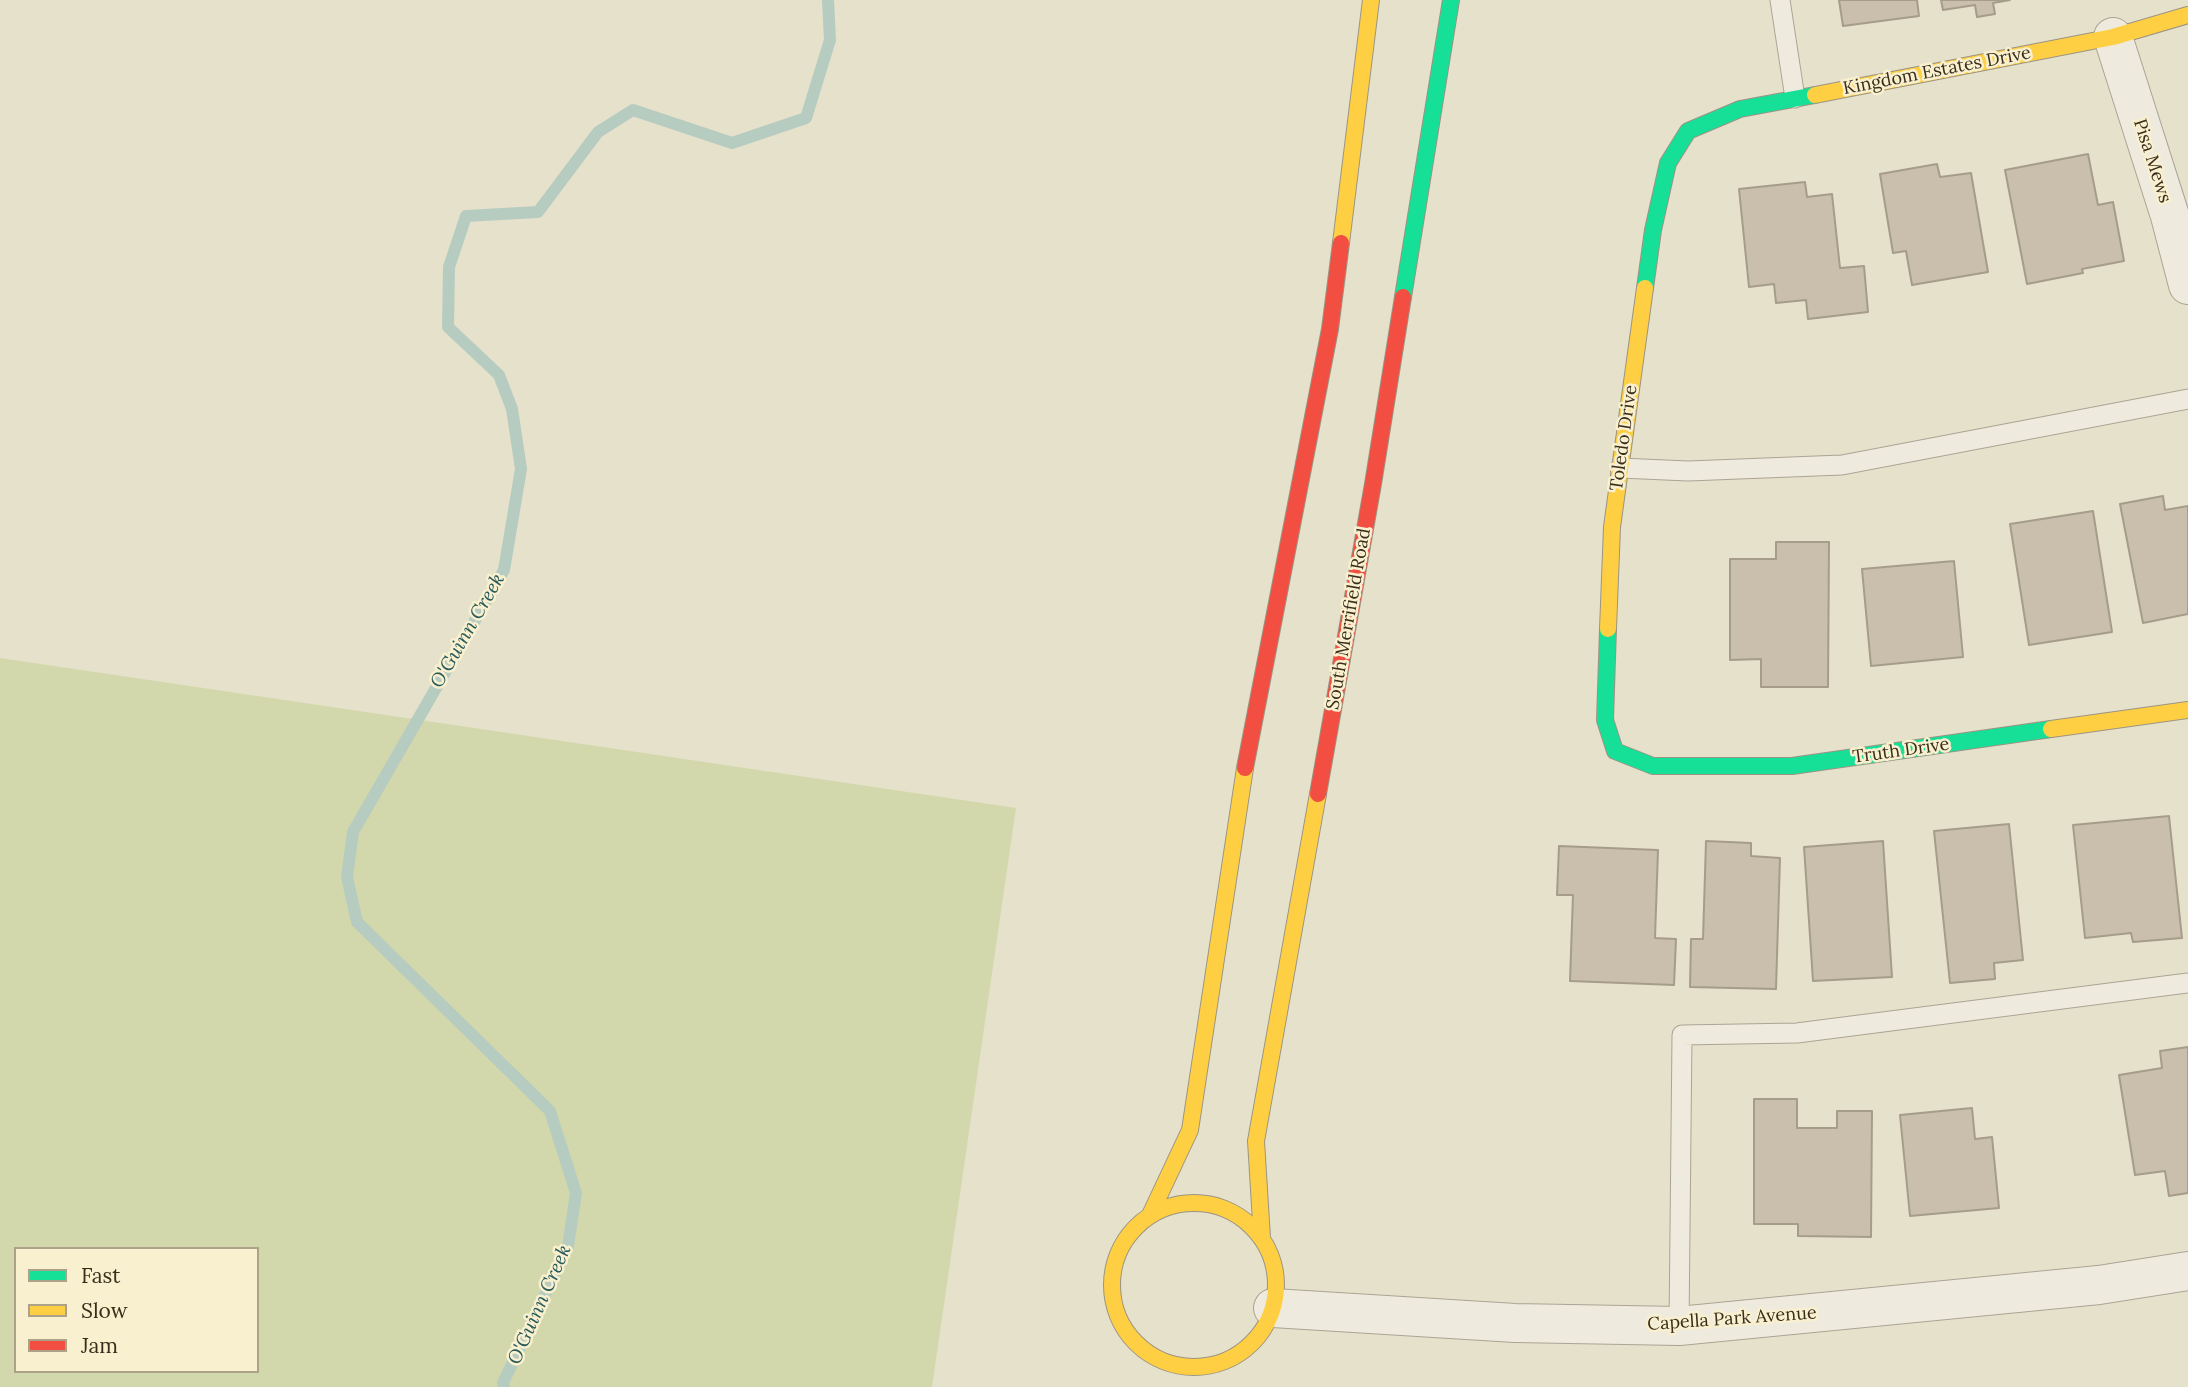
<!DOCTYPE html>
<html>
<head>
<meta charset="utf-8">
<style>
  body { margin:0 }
  #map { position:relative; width:2188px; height:1387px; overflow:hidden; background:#e6e1cb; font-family:Lora,serif }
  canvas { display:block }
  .legend { position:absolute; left:14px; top:1247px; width:245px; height:126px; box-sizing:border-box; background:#f8f0cf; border:2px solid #aca287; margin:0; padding:9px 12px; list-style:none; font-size:21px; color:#3a2d1c }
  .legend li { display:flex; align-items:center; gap:14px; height:35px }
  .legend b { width:35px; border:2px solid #aca287 }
</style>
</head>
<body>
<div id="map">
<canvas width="2188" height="1387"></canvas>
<ul class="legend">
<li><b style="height:9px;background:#16e098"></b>Fast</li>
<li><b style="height:9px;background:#ffcf43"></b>Slow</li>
<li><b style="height:9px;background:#f24e42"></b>Jam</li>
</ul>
</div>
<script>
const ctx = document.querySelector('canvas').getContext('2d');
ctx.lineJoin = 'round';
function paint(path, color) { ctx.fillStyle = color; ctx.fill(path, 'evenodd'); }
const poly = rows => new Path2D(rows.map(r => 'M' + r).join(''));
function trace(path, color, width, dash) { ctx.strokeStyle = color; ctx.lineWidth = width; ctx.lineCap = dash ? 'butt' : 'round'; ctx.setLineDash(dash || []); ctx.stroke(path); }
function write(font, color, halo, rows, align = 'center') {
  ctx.font = font + ' Lora,serif'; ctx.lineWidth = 5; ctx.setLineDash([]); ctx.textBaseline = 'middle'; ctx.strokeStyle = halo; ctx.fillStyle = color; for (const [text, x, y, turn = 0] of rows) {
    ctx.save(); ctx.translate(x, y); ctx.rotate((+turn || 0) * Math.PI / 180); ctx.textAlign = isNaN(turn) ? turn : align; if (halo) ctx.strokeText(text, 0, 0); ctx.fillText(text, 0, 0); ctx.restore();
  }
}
paint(poly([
  [0,658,1016,808,932,1387,0,1387],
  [16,1249,257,1249,257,1371,16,1371]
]), '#d3d8ac');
trace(poly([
  [504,1387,503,1383,568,1246,576,1193,550,1111,357,922,347,877,353,832,504,570,521,469,512,409,499,375,448,327,449,267,466,216,538,212,598,132,633,110,732,143,806,118,830,40,828,0]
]), '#b7ccc0', 12);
const building = poly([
  [1839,0,1917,0,1919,16,1843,26,1839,0],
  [1941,0,2010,0,1993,3,1995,14,1977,17,1975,5,1943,10,1941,0],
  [2088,154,2098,205,2113,202,2124,261,2082,269,2083,273,2027,284,2005,170,2088,154],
  [1937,164,1940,177,1971,173,1988,272,1912,285,1906,251,1893,253,1880,174,1937,164],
  [1805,182,1807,197,1832,194,1840,268,1864,266,1868,312,1808,319,1806,300,1776,303,1774,284,1749,287,1739,189,1805,182],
  [2163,496,2165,510,2188,506,2188,614,2143,623,2120,504,2163,496],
  [2093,511,2112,632,2029,645,2010,524,2093,511],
  [1776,542,1829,542,1828,687,1761,687,1761,659,1730,660,1730,559,1776,559,1776,542],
  [1954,561,1963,657,1871,666,1862,569,1954,561],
  [2169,816,2182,938,2133,942,2131,933,2085,938,2073,825,2169,816],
  [2009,824,2023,960,1994,963,1995,979,1950,983,1934,831,2009,824],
  [1706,841,1751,843,1751,856,1780,858,1776,989,1690,987,1691,939,1703,939,1706,841],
  [1883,841,1892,977,1813,981,1804,847,1883,841],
  [1559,846,1658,850,1655,938,1676,939,1674,985,1570,981,1573,895,1557,895,1559,846],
  [2188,1047,2188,1193,2169,1196,2165,1171,2135,1175,2119,1075,2162,1068,2160,1051,2188,1047],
  [1754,1099,1797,1099,1797,1128,1837,1128,1837,1111,1872,1111,1871,1237,1798,1236,1798,1224,1754,1224,1754,1099],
  [1972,1108,1975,1139,1992,1137,1999,1208,1910,1216,1900,1115,1972,1108]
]);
paint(building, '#cabeac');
trace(building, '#a69c8a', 2);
const lane = poly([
  [1780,0,1795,98],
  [1620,468,1688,471,1842,465,2188,399],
  [1679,1326,1682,1035,1797,1033,2188,983]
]);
const street = poly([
  [2113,37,2170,216,2188,285],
  [1273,1308,1515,1323,1679,1326,2099,1285,2188,1271]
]);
const fast = poly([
  [1645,288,1653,230,1668,163,1688,131,1740,109,1815,95],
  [1403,297,1451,0],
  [1608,629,1605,720,1615,751,1653,766,1792,766,2051,729]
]);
const slow = poly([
  [1815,95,2113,37,2188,15],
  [1341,243,1371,0],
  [1608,629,1612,527,1645,288],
  [2051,729,2188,710],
  '1112 1285a82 82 0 1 1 164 0a82 82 0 1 1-164 0Z',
  [1151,1213,1190,1130,1245,768],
  [1262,1238,1256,1141,1318,794]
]);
const jam = poly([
  [1245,768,1330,329,1341,243],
  [1318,794,1373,484,1403,297]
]);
trace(lane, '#aba495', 21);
trace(street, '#aba495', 40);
trace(fast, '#9b9484', 18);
trace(slow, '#9b9484', 18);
trace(jam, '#9b9484', 18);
trace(lane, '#eeeadd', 19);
trace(street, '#eeeadd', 38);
trace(fast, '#16e098', 16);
trace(slow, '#ffcf43', 16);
trace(jam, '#f24e42', 16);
write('18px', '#3a2d1c', '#f8f0cf', [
  ["Kingdom Estates Drive",1937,71,-11],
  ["Pisa Mews",2152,161,72],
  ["Toledo Drive",1624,438,-82],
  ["South Merrifield Road",1349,619,-80],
  ["Truth Drive",1901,751,-8],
  ["Capella Park Avenue",1732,1319,-4]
]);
write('italic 19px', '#295a5b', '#f8f0cf', [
  ["O'Guinn Creek",468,631,-60],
  ["O'Guinn Creek",540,1305,-66]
]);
</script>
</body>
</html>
